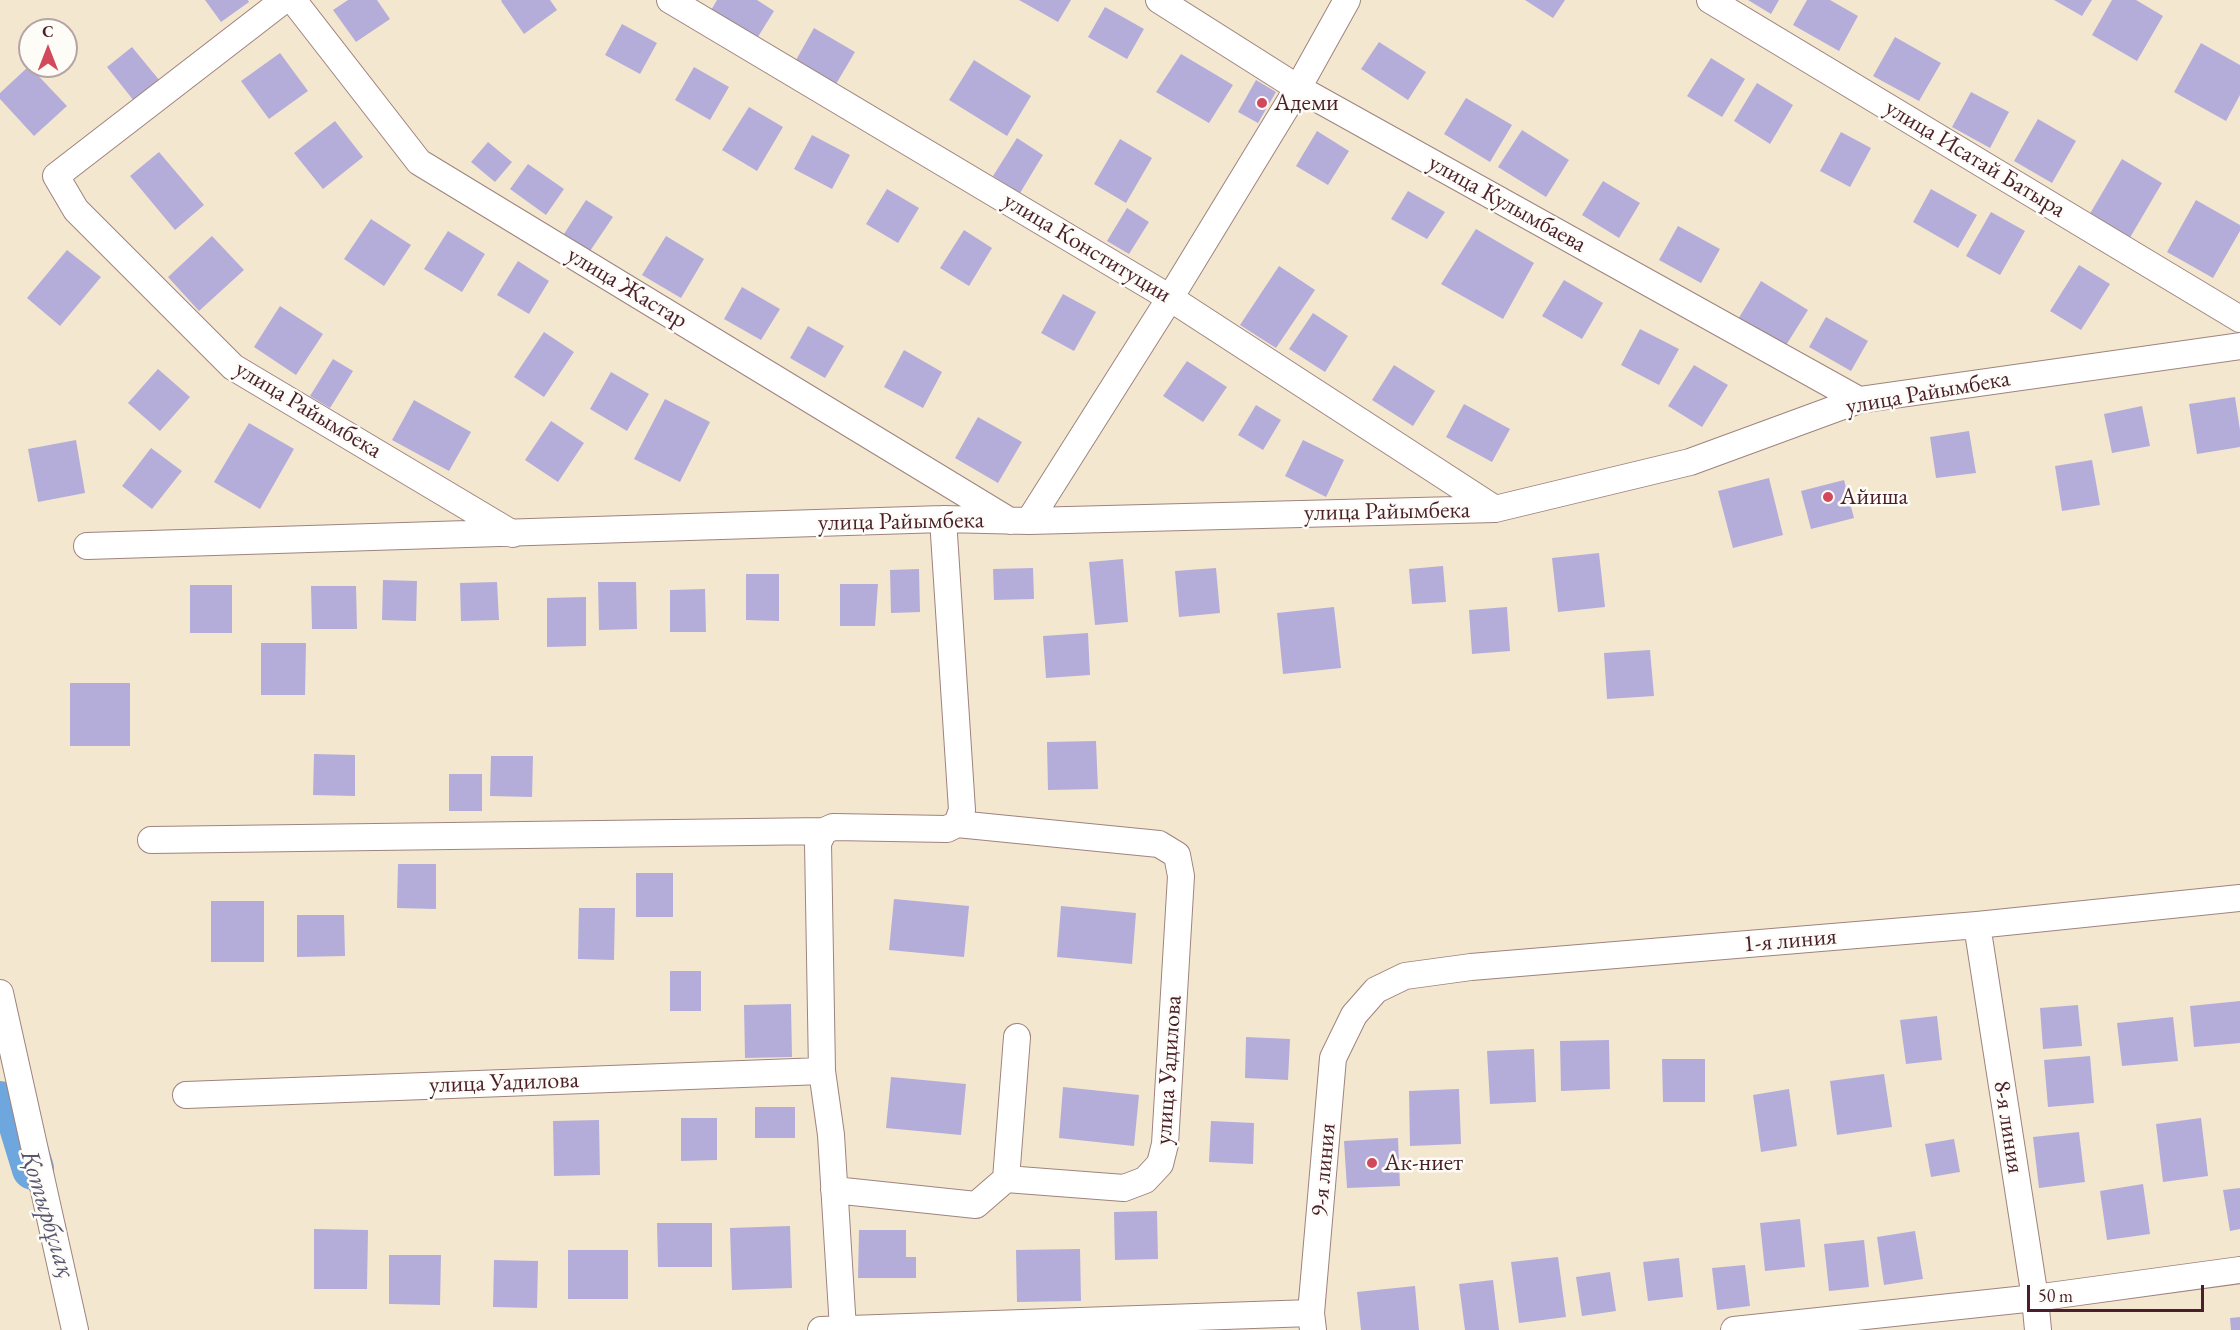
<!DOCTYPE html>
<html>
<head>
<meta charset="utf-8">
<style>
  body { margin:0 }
  #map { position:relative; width:2240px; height:1330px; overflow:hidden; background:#f4e7d0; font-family:"EB Garamond",serif }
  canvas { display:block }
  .north { position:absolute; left:18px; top:18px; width:60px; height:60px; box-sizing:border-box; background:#fdfcf7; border:2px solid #b5a4a5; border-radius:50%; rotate:0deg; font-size:16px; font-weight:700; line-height:24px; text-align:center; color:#4a1f2b }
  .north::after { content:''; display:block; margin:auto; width:21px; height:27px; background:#d1495b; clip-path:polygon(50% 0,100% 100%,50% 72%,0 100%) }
  .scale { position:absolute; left:2027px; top:1285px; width:177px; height:27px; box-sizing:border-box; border:3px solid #4a1f2b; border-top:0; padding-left:8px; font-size:18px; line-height:21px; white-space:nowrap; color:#4a1f2b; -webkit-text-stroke:4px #fdfcf7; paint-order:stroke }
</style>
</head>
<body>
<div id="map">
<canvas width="2240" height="1330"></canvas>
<div class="north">С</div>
<div class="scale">50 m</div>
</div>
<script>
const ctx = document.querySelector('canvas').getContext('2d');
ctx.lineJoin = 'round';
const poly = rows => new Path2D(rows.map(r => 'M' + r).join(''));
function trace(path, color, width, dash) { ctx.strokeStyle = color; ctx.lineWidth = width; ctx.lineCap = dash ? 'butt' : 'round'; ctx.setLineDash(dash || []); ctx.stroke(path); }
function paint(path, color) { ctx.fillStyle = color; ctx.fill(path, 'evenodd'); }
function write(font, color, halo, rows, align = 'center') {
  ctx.font = font + ' "EB Garamond",serif'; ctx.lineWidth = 5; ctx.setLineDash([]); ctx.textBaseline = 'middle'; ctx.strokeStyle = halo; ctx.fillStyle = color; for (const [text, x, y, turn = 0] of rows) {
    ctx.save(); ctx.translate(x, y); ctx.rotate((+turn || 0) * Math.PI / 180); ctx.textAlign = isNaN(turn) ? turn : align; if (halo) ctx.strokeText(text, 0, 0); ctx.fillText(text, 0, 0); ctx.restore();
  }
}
trace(poly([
  [0,1102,18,1120,33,1169]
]), '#6ea7de', 42);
paint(poly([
  [205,0,248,0,249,2,221,22],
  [348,0,377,0,390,19,356,42,333,10],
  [502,0,550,0,557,10,524,34,501,1],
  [717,0,757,0,774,11,756,40,710,12],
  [1019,0,1071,0,1058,22],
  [1525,0,1565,0,1553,18],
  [1748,0,1779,0,1771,14],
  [1807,0,1830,0,1858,16,1839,51,1793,25],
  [2054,0,2092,0,2082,16],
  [2112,0,2136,0,2163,16,2137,61,2092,35],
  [1105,7,1144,29,1127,59,1088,37],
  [622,24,657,43,640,74,605,55],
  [814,28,855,52,836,84,796,60],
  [1895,37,1941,63,1919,101,1873,76],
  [1379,42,1426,72,1408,100,1361,69],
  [2201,43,2240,65,2240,95,2226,121,2174,92],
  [132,47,160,81,134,101,107,67],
  [280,53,308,91,269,119,241,81],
  [1181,54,1233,85,1209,123,1156,92],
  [1711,58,1745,79,1722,117,1687,96],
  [974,60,1031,96,1007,136,949,100],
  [29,66,67,106,34,136,0,99,0,93],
  [694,67,729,87,710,120,675,100],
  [1256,80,1276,92,1258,123,1238,112],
  [1757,83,1793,105,1770,144,1734,121],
  [1971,92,2009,112,1990,148,1952,127],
  [1466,98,1512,125,1490,162,1444,134],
  [749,107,783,127,757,171,722,150],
  [2038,119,2076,141,2052,183,2014,161],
  [335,121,363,157,323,189,294,153],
  [1522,130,1569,160,1546,197,1498,167],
  [1317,131,1349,151,1328,185,1296,166],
  [1841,132,1871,148,1850,187,1820,171],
  [812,135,850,155,832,189,794,169],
  [1017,138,1043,155,1020,193,993,176],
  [1120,139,1152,158,1126,203,1094,184],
  [488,142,512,162,495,182,471,162],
  [159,152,204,205,175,230,130,176],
  [2122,159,2162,183,2128,241,2088,217],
  [528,164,564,189,546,215,510,189],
  [1603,181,1640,203,1619,238,1582,215],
  [887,189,919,208,898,243,866,224],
  [1931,189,1977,215,1958,248,1913,222],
  [1408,191,1445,212,1427,239,1391,219],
  [586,200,613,217,590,251,564,234],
  [2196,200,2240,225,2240,231,2213,278,2167,252],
  [1127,208,1149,222,1129,254,1107,241],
  [1991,212,2025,231,2000,275,1966,256],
  [371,219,411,245,384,286,344,259],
  [1678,226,1720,249,1701,283,1659,260],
  [1476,229,1534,263,1503,319,1441,284],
  [964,230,992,248,969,286,940,268],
  [448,231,485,254,462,292,424,269],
  [212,236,244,270,199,311,168,277],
  [666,236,704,259,681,298,642,275],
  [67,250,101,277,60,326,27,298],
  [518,261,549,281,529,314,497,295],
  [2079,265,2110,284,2081,330,2050,311],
  [1279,266,1315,290,1276,348,1240,325],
  [1564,280,1603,303,1582,339,1542,316],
  [1761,281,1808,310,1783,350,1737,321],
  [742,287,780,309,761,340,724,319],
  [1063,294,1096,312,1074,351,1041,333],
  [280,306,323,334,296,375,254,347],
  [1313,313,1348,336,1325,372,1289,349],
  [1826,317,1868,341,1851,371,1809,347],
  [808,326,844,346,825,378,790,358],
  [1640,329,1679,349,1659,385,1621,365],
  [544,332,574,352,544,397,514,377],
  [904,350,942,372,923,408,884,387],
  [333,359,353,371,330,408,310,396],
  [1187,361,1227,387,1203,422,1163,396],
  [1394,365,1435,391,1413,426,1372,400],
  [1694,365,1728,385,1702,427,1668,406],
  [158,369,190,397,160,431,128,403],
  [611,372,649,394,627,431,590,409],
  [2235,397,2240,430,2240,447,2197,454,2189,404],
  [665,399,710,422,680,482,634,459],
  [414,400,471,432,449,471,392,440],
  [1464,404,1510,429,1492,462,1446,437],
  [1256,405,1281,420,1263,450,1238,435],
  [2142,406,2150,446,2112,453,2104,414],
  [978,417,1022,442,998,483,955,458],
  [551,421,584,443,558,482,525,460],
  [249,423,294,449,260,509,214,482],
  [1969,431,1976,473,1936,478,1930,437],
  [76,440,85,493,38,502,28,449],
  [1303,440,1344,460,1326,497,1285,476],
  [151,448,182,471,152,509,122,486],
  [2092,460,2100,505,2062,511,2055,466],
  [1769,478,1783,535,1733,548,1718,491],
  [1844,480,1854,518,1811,529,1801,491],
  [1599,553,1605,607,1558,612,1552,558],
  [1123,559,1128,622,1095,625,1089,562],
  [1443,566,1446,602,1412,604,1409,569],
  [1033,568,1034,599,994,600,993,569],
  [1216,568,1220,613,1179,617,1175,571],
  [919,569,920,612,891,613,890,570],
  [746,574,779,574,779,621,746,620],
  [383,580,417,581,416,621,382,620],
  [497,582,499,620,461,621,460,583],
  [598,582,636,582,637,629,599,630],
  [840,584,878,584,875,626,840,626],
  [190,585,232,585,232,633,190,633],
  [311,586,356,586,357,629,312,629],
  [705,589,706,632,670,632,670,590],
  [586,597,586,646,547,647,547,598],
  [1334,607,1341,668,1283,674,1277,613],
  [1507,607,1510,651,1472,654,1469,610],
  [1088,633,1090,675,1046,678,1043,636],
  [261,643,306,643,305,695,261,695],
  [1650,650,1654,696,1607,699,1604,653],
  [70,683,130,683,130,746,70,746],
  [1096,741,1098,789,1048,790,1047,742],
  [314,754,355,755,355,796,313,795],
  [491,756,533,756,532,797,490,796],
  [449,774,482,774,482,811,449,811],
  [398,864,436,864,436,909,397,908],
  [636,873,673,873,673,917,636,917],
  [894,899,969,906,964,957,889,950],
  [211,901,264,901,264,962,211,962],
  [1061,906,1136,913,1132,964,1057,957],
  [579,908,615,908,614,960,578,959],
  [297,915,344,915,345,956,297,957],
  [670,971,701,971,701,1011,670,1011],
  [2240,1001,2240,1043,2194,1047,2190,1006],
  [791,1004,792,1057,745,1058,744,1005],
  [2078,1005,2082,1046,2043,1049,2040,1008],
  [1937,1016,1942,1060,1906,1064,1900,1020],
  [2173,1017,2178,1061,2122,1066,2117,1023],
  [1246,1037,1290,1039,1288,1080,1245,1078],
  [1609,1040,1610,1089,1561,1091,1560,1041],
  [1534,1049,1536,1102,1490,1104,1487,1051],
  [2090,1056,2094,1103,2048,1107,2044,1060],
  [1662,1059,1705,1059,1705,1102,1663,1102],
  [1884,1074,1892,1127,1837,1135,1830,1081],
  [891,1077,966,1084,961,1135,886,1128],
  [1063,1087,1139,1095,1134,1146,1059,1138],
  [1459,1089,1461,1144,1410,1146,1409,1091],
  [1789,1089,1797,1146,1761,1152,1753,1095],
  [755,1107,795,1107,795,1138,755,1138],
  [681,1118,717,1118,717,1160,681,1161],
  [2201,1118,2208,1176,2163,1182,2156,1124],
  [599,1120,600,1175,554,1176,553,1121],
  [1211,1121,1254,1123,1253,1164,1209,1162],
  [2079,1132,2085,1182,2039,1188,2033,1137],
  [1398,1138,1400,1186,1347,1188,1344,1141],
  [1954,1139,1960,1172,1931,1177,1925,1144],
  [2143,1184,2150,1234,2107,1240,2100,1191],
  [2240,1188,2240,1229,2230,1231,2223,1190],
  [1157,1211,1158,1259,1115,1260,1114,1212],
  [1800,1219,1805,1267,1765,1271,1760,1223],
  [657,1223,712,1223,712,1267,658,1267],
  [790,1226,792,1288,732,1290,730,1228],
  [314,1229,368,1230,367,1289,314,1289],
  [859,1230,906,1230,906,1257,916,1257,916,1278,858,1278],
  [1915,1231,1923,1279,1884,1285,1877,1237],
  [1864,1240,1869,1287,1829,1291,1824,1244],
  [1080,1249,1081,1301,1017,1302,1016,1250],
  [568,1250,628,1250,628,1299,568,1299],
  [389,1255,441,1255,440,1305,389,1304],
  [1558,1257,1566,1317,1519,1323,1511,1262],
  [1679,1258,1683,1297,1648,1301,1643,1262],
  [494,1260,538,1261,537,1308,493,1307],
  [1745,1265,1750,1306,1717,1310,1712,1268],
  [1610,1272,1616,1311,1582,1316,1576,1277],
  [1493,1280,1499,1330,1465,1330,1459,1284],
  [1415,1286,1419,1330,1361,1330,1357,1292],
  [2240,1317,2240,1330,2231,1330,2230,1318]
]), '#b4add9');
const minor = poly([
  [284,0,56,176,76,210,233,367,513,534],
  [293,0,419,162,1010,521],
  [670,0,1170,298,1495,509],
  [1159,0,1298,88,1859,400],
  [1710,0,2240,319],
  [1029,521,1170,298,1298,88,1347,0],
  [87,546,943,519,1029,521,1495,509,1690,462,1859,400,2240,346],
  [151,840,824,831],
  [1977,925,2035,1298,2038,1330],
  [0,993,75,1330],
  [186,1095,822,1071],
  [1006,1179,1017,1037],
  [834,1190,976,1205,1006,1179,1124,1188,1145,1180,1160,1164,1165,1144,1181,876,1177,855,1159,844,957,824],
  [843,1329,831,1135,822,1071,818,843,824,831,833,827,947,829,957,824,962,810,943,519],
  [821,1330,1311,1313],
  [1313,1330,1311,1313,1333,1058,1354,1015,1376,990,1405,976,1471,967,1977,925,2240,898],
  [1734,1330,2035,1298,2240,1270]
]);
trace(minor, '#9f837e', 28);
trace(minor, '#fff', 26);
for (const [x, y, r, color] of [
  [1262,103,6,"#d1495b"],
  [1828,497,6,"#d1495b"],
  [1372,1163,6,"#d1495b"]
]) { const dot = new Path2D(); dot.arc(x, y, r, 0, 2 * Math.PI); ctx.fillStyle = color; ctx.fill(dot); trace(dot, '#fdfcf7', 2); }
write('24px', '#4a1f2b', '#fdfcf7', [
  ["Адеми",1274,103],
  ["Айиша",1840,497],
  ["Ак-ниет",1384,1163]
], 'left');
write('24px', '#4a1f2b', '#fdfcf7', [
  ["улица Исатай Батыра",1975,159,31],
  ["улица Кулымбаева",1507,204,29],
  ["улица Конституции",1087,248,31],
  ["улица Жастар",627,288,31],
  ["улица Райымбека",1928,393,-10],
  ["улица Райымбека",308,410,31],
  ["улица Райымбека",1387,512,-1],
  ["улица Райымбека",901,522,-1],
  ["1-я линия",1790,941,-5],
  ["улица Уадилова",1169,1070,-86],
  ["улица Уадилова",504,1083,-2],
  ["8-я линия",2008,1127,81],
  ["9-я линия",1324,1170,-85]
]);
write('italic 26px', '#585573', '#fdfcf7', [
  ["Қотырбұлақ",47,1214,73]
]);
</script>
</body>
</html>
